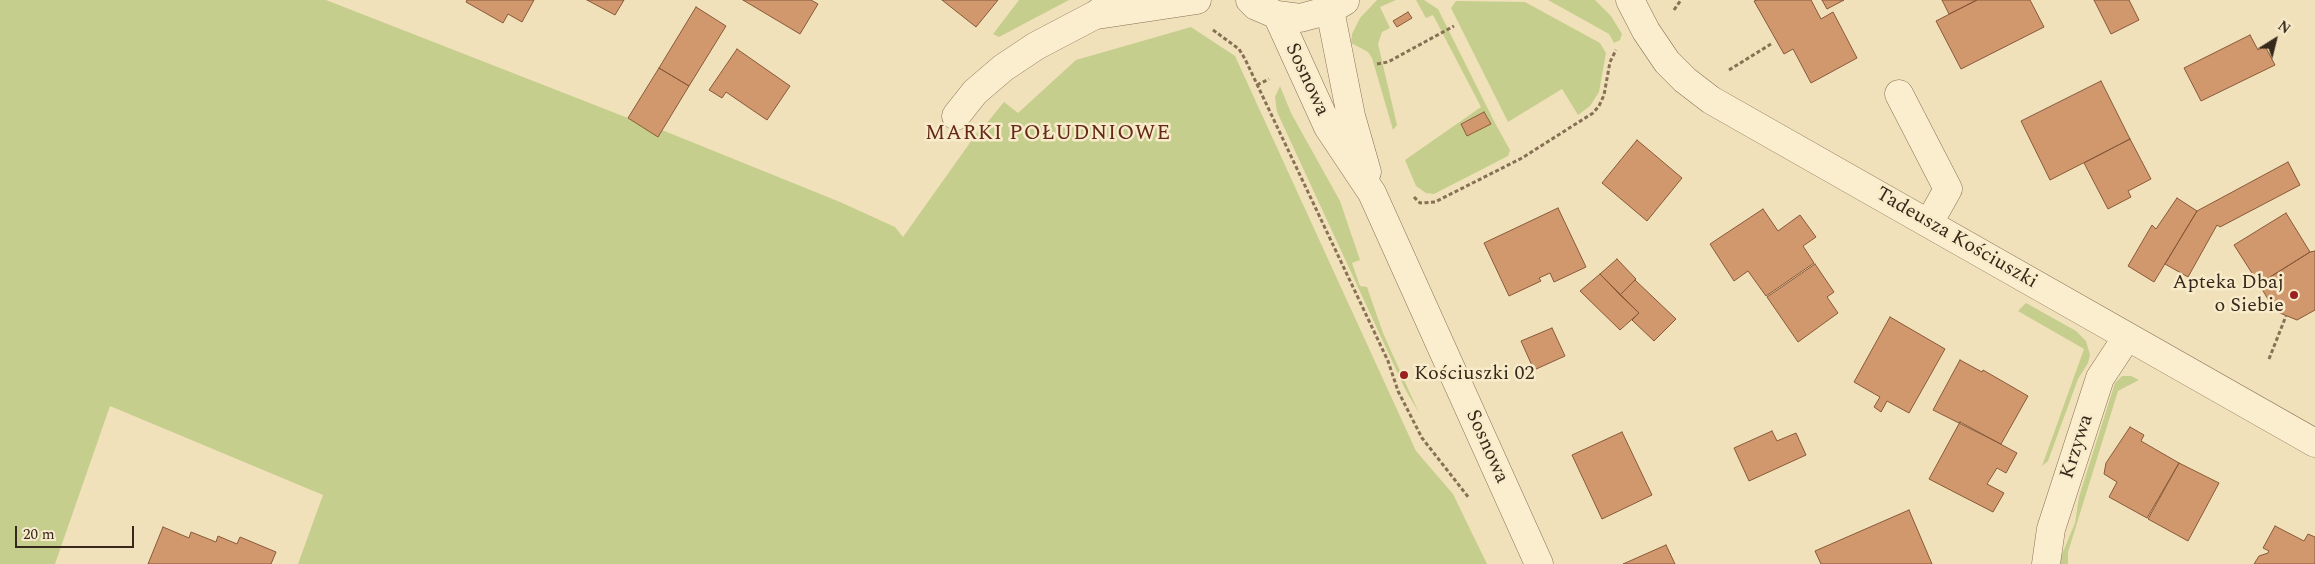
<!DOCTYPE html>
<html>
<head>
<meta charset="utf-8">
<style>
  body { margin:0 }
  #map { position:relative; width:2315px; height:564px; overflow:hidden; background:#f0e1ba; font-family:Spectral,serif }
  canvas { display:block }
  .north { position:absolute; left:2250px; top:15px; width:50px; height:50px; -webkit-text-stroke:4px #f7ebca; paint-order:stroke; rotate:36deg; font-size:14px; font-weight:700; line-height:20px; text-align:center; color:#36281a }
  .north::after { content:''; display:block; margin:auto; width:18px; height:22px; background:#36281a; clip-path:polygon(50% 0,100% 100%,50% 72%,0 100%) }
  .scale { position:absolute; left:15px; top:526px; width:119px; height:22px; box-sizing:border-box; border:2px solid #36281a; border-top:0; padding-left:6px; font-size:15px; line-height:18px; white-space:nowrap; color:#36281a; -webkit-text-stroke:4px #f7ebca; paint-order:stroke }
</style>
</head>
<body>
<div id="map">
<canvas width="2315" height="564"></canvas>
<div class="north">N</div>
<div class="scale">20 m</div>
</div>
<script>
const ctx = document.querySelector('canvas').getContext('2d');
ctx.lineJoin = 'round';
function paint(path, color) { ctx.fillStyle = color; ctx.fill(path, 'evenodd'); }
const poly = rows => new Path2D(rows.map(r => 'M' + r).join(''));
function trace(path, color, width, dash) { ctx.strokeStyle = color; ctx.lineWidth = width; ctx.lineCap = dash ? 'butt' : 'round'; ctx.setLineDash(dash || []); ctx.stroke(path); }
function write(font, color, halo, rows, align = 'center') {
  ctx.font = font + ' Spectral,serif'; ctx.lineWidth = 5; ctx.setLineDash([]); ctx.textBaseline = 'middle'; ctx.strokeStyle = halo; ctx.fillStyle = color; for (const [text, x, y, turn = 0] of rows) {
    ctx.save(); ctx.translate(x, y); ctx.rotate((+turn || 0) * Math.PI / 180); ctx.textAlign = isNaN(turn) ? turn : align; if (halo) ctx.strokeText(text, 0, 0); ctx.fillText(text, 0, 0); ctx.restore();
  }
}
paint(poly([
  [0,0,326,0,628,118,658,137,662,130,840,202,895,227,903,237,979,130,986,124,1004,102,1018,113,1076,60,1191,27,1235,56,1416,451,1453,494,1487,564,298,564,323,495,110,406,55,564,0,564],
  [1019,0,1069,0,999,37,993,34],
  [1377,0,1396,0,1380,7,1390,28,1382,32,1378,44,1397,125,1393,130,1372,58,1368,52,1351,43,1352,34,1360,18],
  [1416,0,1424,0,1438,9,1495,123,1510,150,1508,156,1434,194,1426,193,1416,186,1405,160,1481,107,1433,15,1426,18],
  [1484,112,1491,124,1467,136,1461,123],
  [1548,0,1595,0,1611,16,1622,34,1620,40,1614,43,1609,34],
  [1456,1,1525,2,1600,43,1606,53,1599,92,1590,106,1578,115,1562,89,1508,122,1451,8],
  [1280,86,1291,113,1340,201,1360,260,1352,263,1360,286,1367,287,1383,333,1419,413,1405,389,1277,112,1275,97],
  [2026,303,2076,331,2086,341,2090,355,2088,363,2078,379,2048,461,2042,466,2084,349,2018,311],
  [2122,376,2131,376,2139,380,2118,391,2068,552,2068,564,2058,564,2075,523,2079,497,2115,383]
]), '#c6ce8e');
const building = poly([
  [467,0,534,0,522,22,508,14,503,23,466,2,467,0],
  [587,0,624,0,615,15,587,0],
  [743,0,811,0,818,4,800,34,743,0],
  [942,0,998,0,976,27,942,0],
  [1757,0,1811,0,1821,19,1833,12,1857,58,1811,83,1793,49,1784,54,1754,1,1757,0],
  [1822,0,1844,0,1827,9,1822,0],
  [1942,0,1977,0,1949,14,1942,0],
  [1977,0,2030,0,2044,27,1961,69,1936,21,1977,0],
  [2094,0,2129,0,2139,20,2111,34,2094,0],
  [696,7,726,26,689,86,659,68,696,7],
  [1408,12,1412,18,1397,27,1393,21,1408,12],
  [2250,35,2258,50,2265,46,2275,65,2201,101,2184,68,2250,35],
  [737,49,790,86,767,120,726,92,722,98,709,90,737,49],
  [659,68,689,86,658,137,628,118,659,68],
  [2101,81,2130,139,2050,180,2021,121,2101,81],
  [1484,112,1491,124,1467,136,1461,124,1484,112],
  [2130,139,2151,179,2128,191,2131,197,2108,209,2084,163,2130,139],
  [1637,140,1682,178,1647,221,1602,183,1637,140],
  [2288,162,2300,185,2220,227,2217,225,2188,277,2165,264,2197,211,2288,162],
  [2177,198,2197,211,2154,282,2128,266,2152,225,2156,229,2177,198],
  [1558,208,1586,267,1554,282,1550,273,1539,278,1541,281,1509,296,1484,243,1558,208],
  [1763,209,1778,231,1800,215,1816,237,1803,246,1814,263,1766,296,1748,271,1734,281,1710,244,1763,209],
  [2286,213,2310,252,2259,284,2234,245,2286,213],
  [2315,251,2315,310,2297,320,2275,311,2259,284,2310,252,2315,251],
  [1617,259,1636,279,1620,295,1600,274,1617,259],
  [1815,264,1834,292,1827,297,1838,313,1798,342,1767,297,1815,264],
  [1600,274,1639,313,1620,330,1580,291,1600,274],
  [1635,280,1676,319,1654,341,1632,320,1639,313,1620,295,1635,280],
  [1890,317,1945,349,1909,413,1887,401,1881,412,1874,407,1880,397,1854,382,1890,317],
  [1552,328,1565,356,1534,370,1521,341,1552,328],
  [1960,360,1982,372,1983,370,2028,396,2001,444,1933,410,1960,360],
  [1960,422,2017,453,2006,473,1997,468,1987,484,2004,493,1993,512,1929,479,1960,422],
  [2130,427,2144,435,2141,441,2179,463,2147,518,2109,497,2117,482,2104,474,2106,463,2130,427],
  [1772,431,1777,441,1796,433,1806,455,1749,481,1734,448,1772,431],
  [1622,432,1652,495,1602,519,1572,455,1622,432],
  [2179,463,2219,483,2188,541,2148,519,2179,463],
  [1909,510,1932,564,1821,564,1815,551,1909,510],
  [2275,526,2304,541,2308,534,2315,537,2315,564,2254,564,2259,556,2268,553,2269,551,2263,548,2275,526],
  [163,527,189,538,191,532,216,542,218,536,237,544,240,537,276,552,271,564,148,564,163,527],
  [1666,545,1675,564,1623,564,1666,545]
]);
paint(building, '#d1986e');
trace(building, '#885938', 1);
const minor = poly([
  [1250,0,1256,6,1277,15,1300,18,1330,10,1345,1],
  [1630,0,1646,31,1667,62,1685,80,1711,100,2315,443],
  [1330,10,1351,116,1367,172],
  [1097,15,1197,0],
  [1277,15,1328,127,1372,193,1539,564],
  [1899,94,1948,189,1929,223],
  [956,116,975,92,1003,68,1036,46,1095,15,1117,0],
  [2046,564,2051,529,2100,378,2127,337]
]);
trace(minor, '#887054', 29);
trace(poly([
  [1674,10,1681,0],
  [1213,30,1239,49,1245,59,1388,361,1398,391,1422,438,1469,498],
  [1377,64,1388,62,1454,26],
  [1729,70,1771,44],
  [1257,85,1269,79],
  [1414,197,1420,203,1435,202,1522,158,1593,113,1599,106,1604,95,1610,62,1616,50],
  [2269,359,2286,316]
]), '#887054', 3, [4, 2.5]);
trace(minor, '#fbeece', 28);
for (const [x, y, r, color] of [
  [2294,295,5,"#9a2120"],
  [1404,375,5,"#9a2120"]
]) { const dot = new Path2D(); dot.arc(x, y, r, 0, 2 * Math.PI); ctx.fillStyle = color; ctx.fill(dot); trace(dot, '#f7ebca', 2); }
write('20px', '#36281a', '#f7ebca', [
  ["Sosnowa",1306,80,65],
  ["Tadeusza Kościuszki",1956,239,30],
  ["Sosnowa",1486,447,66],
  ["Krzywa",2078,447,-72]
]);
write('20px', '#36281a', '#f7ebca', [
  ["Apteka Dbaj",2284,284],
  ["o Siebie",2284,307],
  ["Kościuszki 02",1414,375,"left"]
], 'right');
ctx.letterSpacing = '1px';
write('21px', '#652817', '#f7ebca', [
  ["MARKI POŁUDNIOWE",1048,135]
]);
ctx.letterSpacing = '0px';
</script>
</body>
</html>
